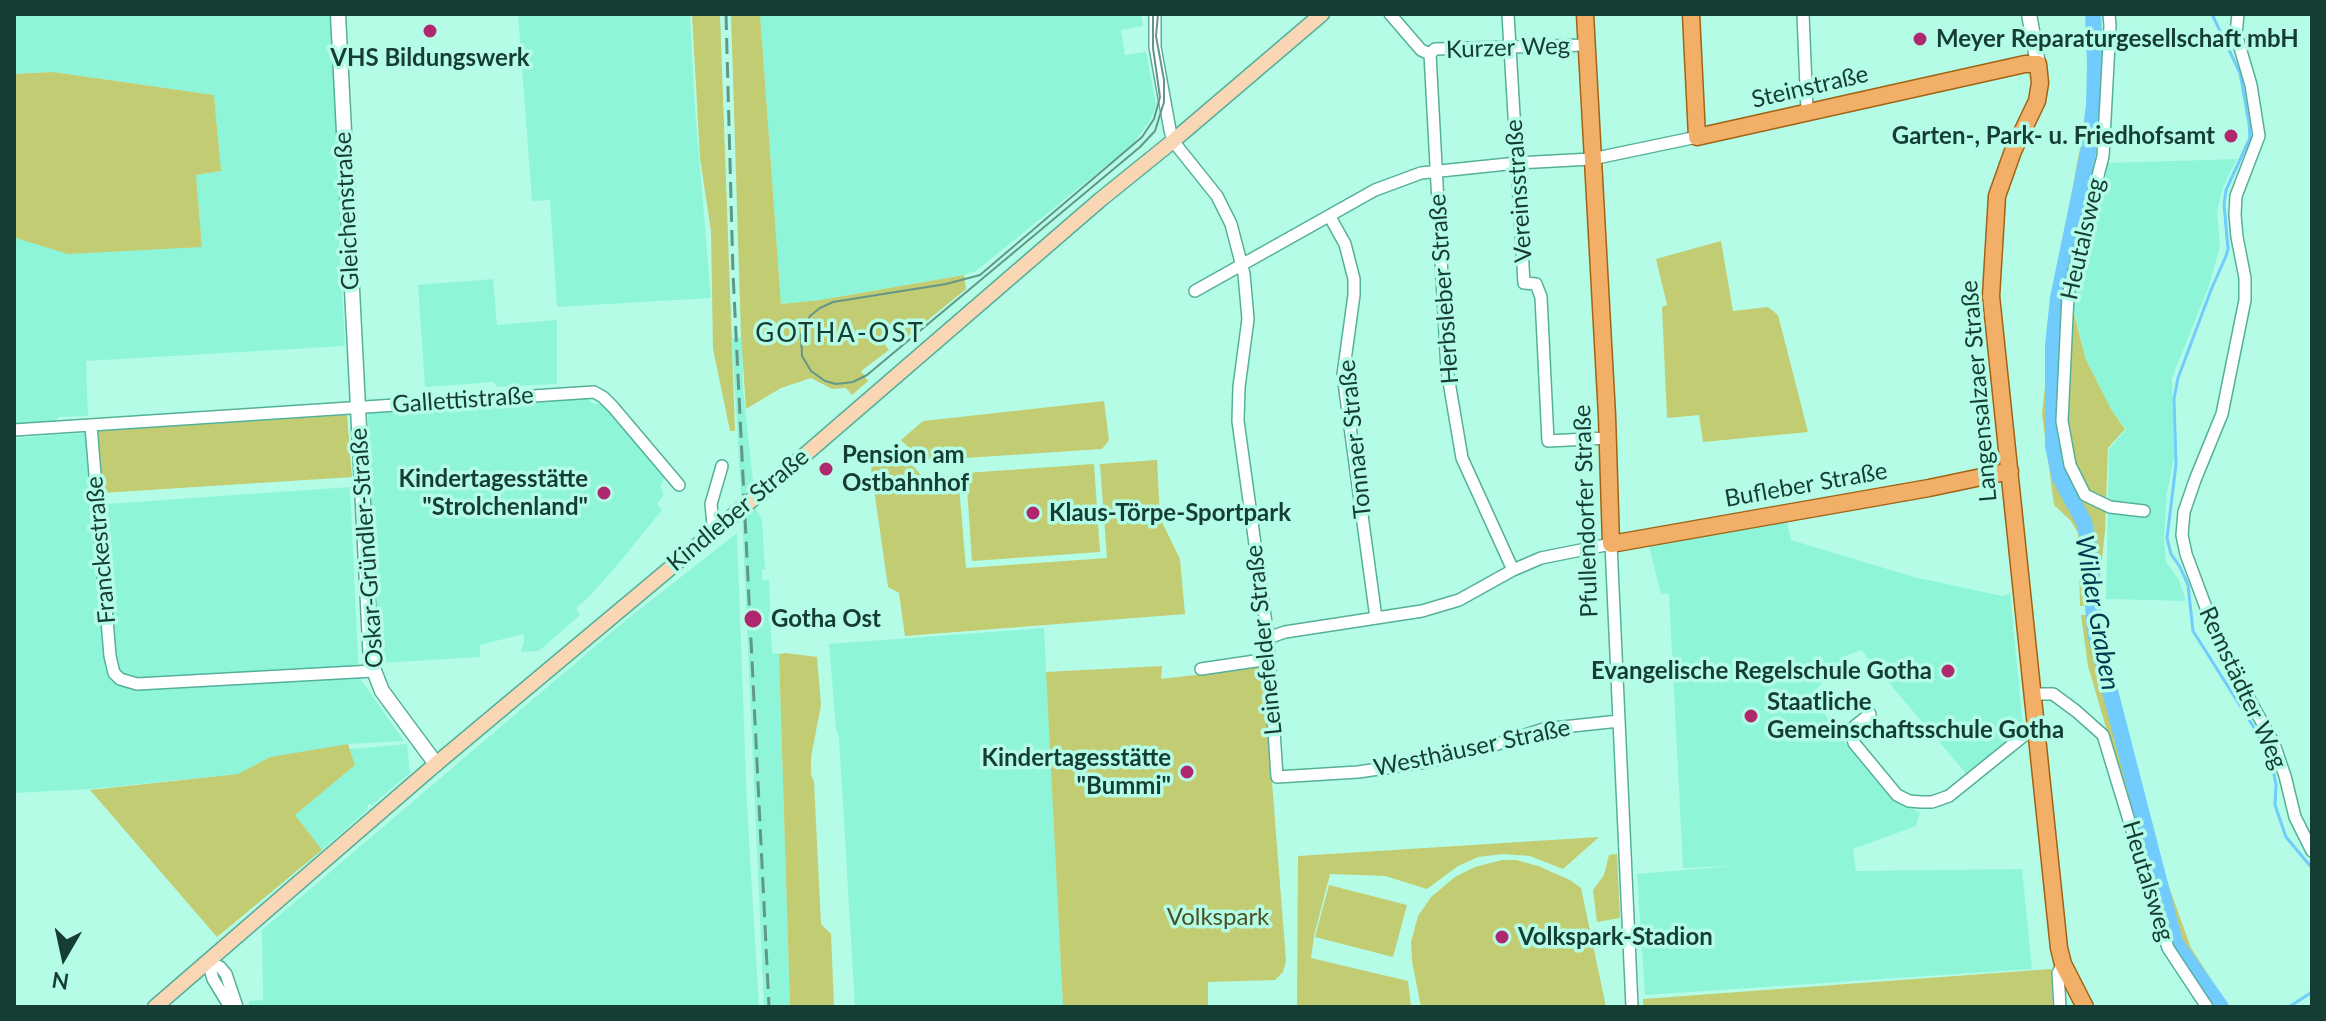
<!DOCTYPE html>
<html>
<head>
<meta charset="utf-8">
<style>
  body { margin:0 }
  #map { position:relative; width:2326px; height:1021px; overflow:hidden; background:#b5fce7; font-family:Lato,sans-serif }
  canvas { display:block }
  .frame { position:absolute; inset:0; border:16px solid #163d33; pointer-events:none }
  .north { position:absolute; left:24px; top:917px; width:80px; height:80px; -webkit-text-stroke:6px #b5fce7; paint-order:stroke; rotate:189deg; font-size:22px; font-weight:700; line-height:32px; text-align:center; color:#163d33 }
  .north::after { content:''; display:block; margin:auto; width:28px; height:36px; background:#163d33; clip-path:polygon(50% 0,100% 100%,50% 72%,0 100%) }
</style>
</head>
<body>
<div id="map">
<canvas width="2326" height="1021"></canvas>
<div class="frame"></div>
<div class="north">N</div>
</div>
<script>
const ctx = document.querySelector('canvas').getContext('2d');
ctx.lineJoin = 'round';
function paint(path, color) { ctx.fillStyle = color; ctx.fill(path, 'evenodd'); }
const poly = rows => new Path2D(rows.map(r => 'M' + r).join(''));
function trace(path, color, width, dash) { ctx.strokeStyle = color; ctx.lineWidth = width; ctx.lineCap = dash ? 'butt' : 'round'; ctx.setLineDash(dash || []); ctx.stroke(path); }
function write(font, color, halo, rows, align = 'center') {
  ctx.font = font + ' Lato,sans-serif'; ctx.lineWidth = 7; ctx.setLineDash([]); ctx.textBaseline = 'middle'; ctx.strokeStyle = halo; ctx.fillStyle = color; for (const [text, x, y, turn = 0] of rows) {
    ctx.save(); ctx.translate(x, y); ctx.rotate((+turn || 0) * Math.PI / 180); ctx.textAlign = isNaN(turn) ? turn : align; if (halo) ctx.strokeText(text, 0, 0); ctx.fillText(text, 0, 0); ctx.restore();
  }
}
paint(poly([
  [14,14,330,14,341,220,339,237,345,346,86,361,88,416,59,417,52,424,14,427,14,233,16,238,202,246,196,175,221,171,214,95,53,72,14,74],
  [518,14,690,14,695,107,711,298,557,307,550,200,532,201],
  [760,14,1141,14,1143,26,1121,30,1125,55,1146,52,1156,105,1151,119,1133,144,976,271,964,275,820,300,781,304],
  [2237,159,2223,187,2217,212,2220,246,2210,283,2172,378,2174,458,2167,493,2164,537,2166,562,2179,580,2186,601,2106,599,2109,449,2126,429,2112,412,2086,360,2072,302,2105,183,2107,163],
  [493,279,497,325,557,320,557,384,498,387,493,382,425,387,418,285],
  [732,338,742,338,743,389,756,509,762,519,765,569,762,569,762,580,769,580,772,653,779,654,790,1007,764,1007,741,493],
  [585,397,594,404,603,403,666,475,660,487,664,494,657,504,662,510,619,563,591,595,576,608,580,615,539,651,521,652,524,641,524,634,480,645,480,657,381,663,378,656,371,523,368,413],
  [85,433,92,505,350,487,359,677,404,741,348,744,270,757,238,774,90,789,14,793,14,438],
  [1787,522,1791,540,1914,577,2002,596,2010,593,2023,726,1968,776,1861,650,1843,657,1812,695,1841,738,1886,793,1920,813,1916,826,1853,849,1856,871,2022,869,2032,969,1645,995,1637,874,1733,866,1683,868,1669,594,1661,594,1649,546],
  [737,533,747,806,759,1007,249,1007,249,1001,263,1000,262,930,626,620],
  [1044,628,1063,1007,855,1007,839,738,836,729,829,644],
  [407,744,410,773,372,805,368,804,368,809,322,850,294,815,355,765,350,749]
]), '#8ff5d9');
paint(poly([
  [692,14,720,14,735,431,730,431,713,349,711,231,700,158],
  [731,14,760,14,781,304,820,300,964,275,966,289,902,341,893,333,883,342,889,350,861,371,868,381,852,395,846,388,832,389,811,378,781,388,746,409,741,335],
  [2089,14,2101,14,2103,82,2098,137,2090,184,2066,282,2086,360,2112,411,2125,429,2108,448,2105,531,2097,605,2080,606,2078,533,2071,521,2054,505,2042,414,2054,305,2076,168,2089,105],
  [53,72,214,95,221,171,196,175,202,247,68,254,16,238,14,233,14,74],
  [1721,241,1733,311,1768,307,1778,315,1808,432,1703,442,1699,415,1667,418,1662,307,1667,305,1656,259],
  [1104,401,1109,440,1102,449,935,460,918,457,901,440,923,421],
  [347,415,352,477,102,493,98,431],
  [895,446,924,478,958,475,966,568,1107,558,1100,464,1157,460,1160,518,1180,559,1185,614,905,636,899,593,888,587,871,468],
  [1094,464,1100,552,972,561,966,473],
  [2097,614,2115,698,2159,859,2191,948,2229,1007,2212,1007,2171,945,2162,920,2088,666,2081,615],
  [786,653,817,657,821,705,811,757,811,774,814,782,821,924,831,934,834,1007,790,1007,779,654],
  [1162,666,1161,679,1263,667,1286,961,1283,972,1275,980,1208,982,1208,1007,1063,1007,1046,672],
  [348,744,355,765,295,815,322,850,217,937,90,790,238,774,270,757],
  [1599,837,1563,869,1530,856,1503,854,1478,857,1458,866,1427,889,1385,876,1330,874,1314,936,1311,958,1408,981,1411,1007,1297,1007,1298,856],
  [1617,854,1620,918,1597,922,1593,890,1604,875,1609,855],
  [1502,860,1516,860,1538,866,1570,880,1581,888,1606,1007,1421,1007,1412,961,1411,942,1418,916,1431,897,1455,877,1475,867],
  [1329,885,1407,905,1393,957,1315,937],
  [2051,969,2053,1007,1643,1007,1643,999]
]), '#c2cc72');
trace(poly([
  [2212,14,2240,73,2249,123,2250,138,2226,190,2224,204,2228,249,2226,256,2211,290,2178,378,2174,399,2176,464,2167,538,2171,554,2180,567,2188,585,2193,631,2258,734,2272,764,2276,785,2275,805,2286,837,2312,868],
  [2289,1007,2312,992]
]), '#71cbfd', 3);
trace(poly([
  [2093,14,2095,64,2094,105,2088,153,2058,298,2053,345,2053,446,2060,478,2084,522,2089,544,2095,633,2175,942,2221,1007]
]), '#71cbfd', 16);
const minor = poly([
  [1155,14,1155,47,1170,130,1173,141,1217,196,1231,224,1244,274,1248,319,1239,387,1238,421,1268,638,1277,777,1358,772,1427,762,1488,747,1544,729,1619,721],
  [1390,14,1421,50,1430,54,1447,370,1462,458,1513,570],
  [1508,14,1524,283,1536,284,1541,297,1548,441,1608,438],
  [1803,14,1807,111],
  [2109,14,2110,26,2103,156,2068,295,2062,421,2070,465,2085,495,2110,507,2144,511],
  [2238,14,2236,34,2251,85,2259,136,2236,196,2235,215,2237,237,2245,278,2245,300,2222,414,2195,480,2184,512,2182,535,2186,554,2221,648,2274,744,2285,776,2295,817,2312,851],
  [1430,54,1435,49,1587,45],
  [1330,217,1345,244,1354,279,1354,295,1343,375,1376,618],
  [1195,291,1375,190,1421,173,1517,163,1592,159,1697,137],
  [91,426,110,656,114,673,120,679,137,684,373,671],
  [14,430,594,392,603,397,613,407,679,485],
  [713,524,711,504,722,466],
  [1268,638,1285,632,1422,611,1459,600,1513,570,1541,558,1611,544,1632,1007],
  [1201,669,1269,659],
  [2033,694,2053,694,2076,711,2103,735,2168,948,2207,1007],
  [1870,714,1855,726,1851,732,1854,743,1897,795,1909,801,1921,802,1932,802,1949,796,2037,725],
  [208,962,220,967,226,974,237,1007],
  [208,962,213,979,230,1007],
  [2060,1007,2058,973,2063,964]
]);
const tertiary = poly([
  [338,14,371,663,382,691,436,764],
  [2029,14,2038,64]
]);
const secondary = poly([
  [155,1007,436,764,778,478,1100,200,1173,141,1322,14]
]);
const primary = poly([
  [1585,14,1607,416,1611,544,1929,488,2010,471],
  [1691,14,1697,137,2025,64,2038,64,2040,83,2037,101,2013,151,1997,196,1991,296,2059,948,2063,964,2085,1007]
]);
trace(minor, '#55b099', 14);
trace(tertiary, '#55b099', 17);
trace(secondary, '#55b099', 17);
trace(primary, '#a06414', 19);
trace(minor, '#fff', 11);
trace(tertiary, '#fff', 14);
trace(secondary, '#f9d7b4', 14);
trace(primary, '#f2af68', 16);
trace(poly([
  [1153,14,1153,48,1160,97,1154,119,1142,137,980,275,946,284,833,302,820,308,810,316,801,335,802,356,811,371,825,381,836,384,853,382,867,375,1140,147,1155,131,1164,102,1164,80,1156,36,1158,14]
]), '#619788', 2);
trace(poly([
  [726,14,733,273,769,1007]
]), '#619788', 3, [16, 8]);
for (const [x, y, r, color] of [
  [430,31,8,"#af286d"],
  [1920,39,8,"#af286d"],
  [2231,136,8,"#af286d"],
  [826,469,8,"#af286d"],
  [604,493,8,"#af286d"],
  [1033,513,8,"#af286d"],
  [753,619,10,"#af286d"],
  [1948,671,8,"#af286d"],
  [1751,716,8,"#af286d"],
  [1187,772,8,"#af286d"],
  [1502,937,8,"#af286d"]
]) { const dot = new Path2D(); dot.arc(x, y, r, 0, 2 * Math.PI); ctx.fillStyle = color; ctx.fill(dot); trace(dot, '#b5fce7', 3); }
write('bold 24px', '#163d33', '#b5fce7', [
  ["Meyer Reparaturgesellschaft mbH",1936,39],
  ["VHS Bildungswerk",430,58,"center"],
  ["Garten-, Park- u. Friedhofsamt",2215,136,"right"],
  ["Pension am",842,455],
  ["Ostbahnhof",842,483],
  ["Kindertagesstätte",588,479,"right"],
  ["\"Strolchenland\"",588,507,"right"],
  ["Klaus-Törpe-Sportpark",1049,513],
  ["Gotha Ost",771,619],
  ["Evangelische Regelschule Gotha",1932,671,"right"],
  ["Staatliche",1767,702],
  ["Gemeinschaftsschule Gotha",1767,730],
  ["Kindertagesstätte",1171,758,"right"],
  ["\"Bummi\"",1171,786,"right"],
  ["Volkspark-Stadion",1518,937]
], 'left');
write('24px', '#163d33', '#b5fce7', [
  ["Kurzer Weg",1508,48,-2],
  ["Steinstraße",1810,87,-13],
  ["Vereinsstraße",1519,191,-94],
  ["Gleichenstraße",347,211,-93],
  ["Heutalsweg",2083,239,-77],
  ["Herbsleber Straße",1444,289,-94],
  ["Langensalzaer Straße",1979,391,-95],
  ["Gallettistraße",463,400,-4],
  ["Tonnaer Straße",1355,439,-96],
  ["Bufleber Straße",1806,485,-10],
  ["Kindleber Straße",738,510,-40],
  ["Pfullendorfer Straße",1586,511,-92],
  ["Oskar-Gründler-Straße",367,548,-94],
  ["Franckestraße",101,550,-95],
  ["Leinefelder Straße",1264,640,-96],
  ["Remstädter Weg",2243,688,65],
  ["Westhäuser Straße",1472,748,-12],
  ["Heutalsweg",2148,881,73]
]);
write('24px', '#4b5021', '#b5fce7', [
  ["Volkspark",1218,917]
]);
ctx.letterSpacing = '2px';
write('26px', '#163d33', '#b5fce7', [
  ["GOTHA-OST",840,334]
]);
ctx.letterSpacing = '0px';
write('italic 26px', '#00374f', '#b5fce7', [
  ["Wilder Graben",2097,613,80]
]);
</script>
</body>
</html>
